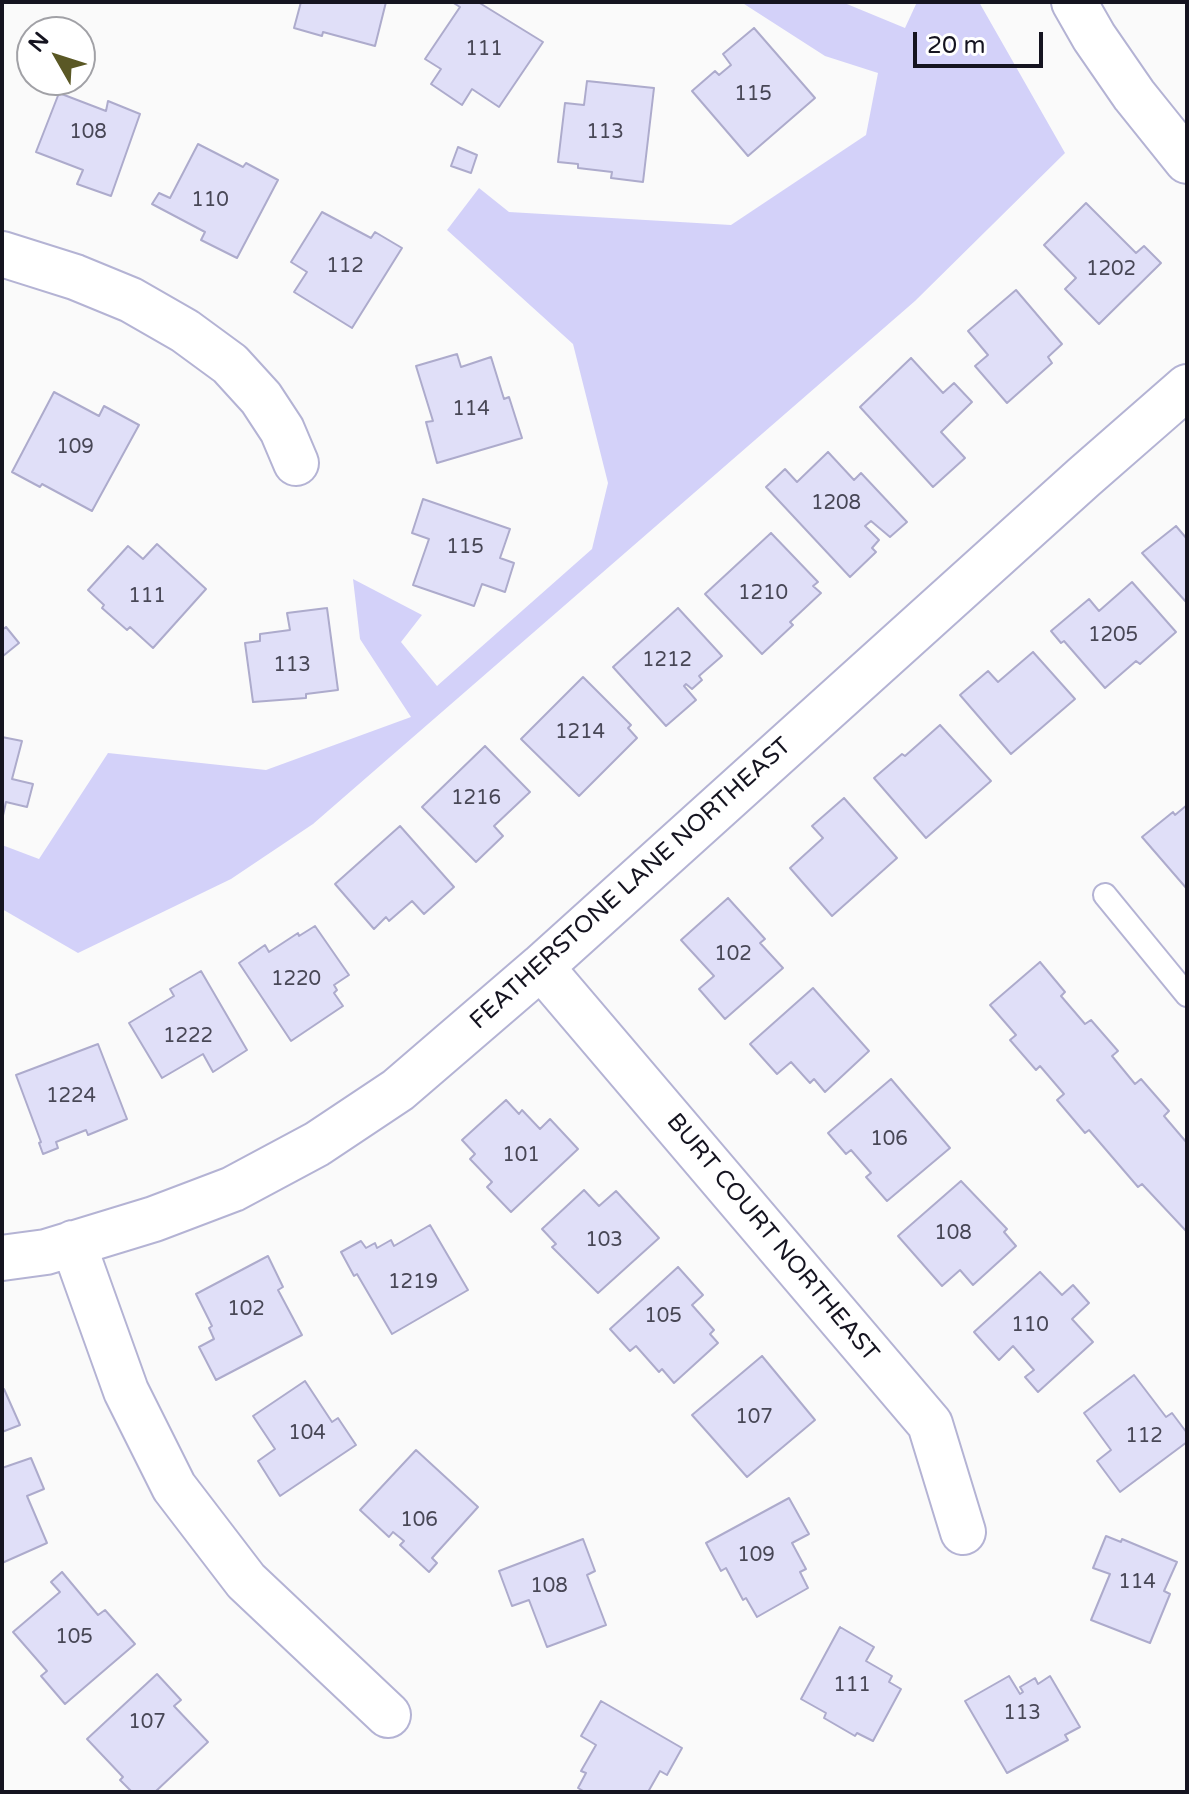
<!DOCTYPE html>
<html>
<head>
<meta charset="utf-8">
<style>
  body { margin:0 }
  #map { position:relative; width:1189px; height:1794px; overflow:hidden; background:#fafafa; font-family:"Varela Round",sans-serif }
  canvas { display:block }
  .frame { position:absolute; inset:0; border:4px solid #151420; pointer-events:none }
  .north { position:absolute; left:16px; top:16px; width:80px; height:80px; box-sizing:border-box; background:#fff; border:2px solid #a1a1a6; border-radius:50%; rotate:309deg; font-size:22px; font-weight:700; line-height:32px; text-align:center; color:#151420 }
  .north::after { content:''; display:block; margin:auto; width:28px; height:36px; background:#5a5825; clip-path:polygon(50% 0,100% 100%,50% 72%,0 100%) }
  .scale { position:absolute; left:913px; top:32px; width:130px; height:36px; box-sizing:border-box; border:4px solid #151420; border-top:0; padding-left:10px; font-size:24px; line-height:28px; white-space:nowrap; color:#151420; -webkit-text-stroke:6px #fff; paint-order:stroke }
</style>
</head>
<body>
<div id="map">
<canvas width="1189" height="1794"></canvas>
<div class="frame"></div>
<div class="north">N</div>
<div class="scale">20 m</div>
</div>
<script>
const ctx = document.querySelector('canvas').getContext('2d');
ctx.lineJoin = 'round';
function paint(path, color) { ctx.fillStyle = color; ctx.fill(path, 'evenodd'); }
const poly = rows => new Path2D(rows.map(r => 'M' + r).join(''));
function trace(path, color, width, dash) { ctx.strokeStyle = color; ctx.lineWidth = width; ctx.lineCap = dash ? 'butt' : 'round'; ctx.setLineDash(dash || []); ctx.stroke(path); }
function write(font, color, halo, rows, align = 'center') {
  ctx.font = font + ' "Varela Round",sans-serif'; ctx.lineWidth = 8; ctx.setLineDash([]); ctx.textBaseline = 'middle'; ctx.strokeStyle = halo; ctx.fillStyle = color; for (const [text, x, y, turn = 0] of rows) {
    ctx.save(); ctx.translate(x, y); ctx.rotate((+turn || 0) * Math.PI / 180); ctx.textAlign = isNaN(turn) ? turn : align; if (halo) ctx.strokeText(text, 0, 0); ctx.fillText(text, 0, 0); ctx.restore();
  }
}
paint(poly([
  [741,2,842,2,905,28,917,2,979,2,1065,153,915,301,313,824,231,879,78,953,2,909,2,845,39,859,108,753,266,770,411,717,360,639,353,579,422,615,401,642,437,686,592,549,608,483,573,344,447,230,479,188,509,212,731,225,866,135,878,73,825,56]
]), '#d3d1f9');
const building = poly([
  [301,2,386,2,375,46,323,32,322,36,294,28,301,2],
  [452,2,478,2,543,42,499,107,472,89,462,105,431,84,441,69,425,59,460,7,452,2],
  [754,28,815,98,748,156,692,91,715,71,719,75,731,65,723,54,754,28],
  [587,81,654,88,643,182,611,178,612,172,578,168,578,164,558,162,565,103,584,105,587,81],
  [59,93,106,111,108,101,140,114,111,196,77,184,83,170,36,152,59,93],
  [198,144,243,167,246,163,278,180,237,258,201,240,205,232,152,204,159,193,170,198,198,144],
  [458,147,477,155,471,173,451,166,458,147],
  [1086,203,1136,253,1144,246,1161,263,1099,324,1065,289,1076,278,1044,245,1086,203],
  [322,212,371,238,375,232,402,248,352,328,294,292,307,272,291,262,322,212],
  [1016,290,1062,344,1048,357,1052,363,1007,403,975,366,988,355,968,331,1016,290],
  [457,354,461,367,491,357,504,399,509,397,522,438,437,463,426,422,433,421,416,366,457,354],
  [911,358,943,393,954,383,972,402,941,432,965,458,933,487,860,407,911,358],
  [54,392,99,416,104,406,139,425,92,511,42,484,40,487,12,472,54,392],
  [828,452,854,480,861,473,907,522,890,537,871,521,865,526,879,540,872,548,876,552,850,577,766,487,785,469,797,482,828,452],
  [423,499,510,529,500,558,514,563,505,592,482,584,474,606,413,585,429,539,412,533,423,499],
  [1176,526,1187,539,1187,603,1142,553,1176,526],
  [771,533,818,582,813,586,821,593,790,622,793,625,762,654,705,594,771,533],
  [157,544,206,589,153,648,130,627,127,630,102,608,104,605,88,590,128,546,143,559,157,544],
  [1132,582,1176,632,1140,664,1136,661,1105,688,1064,641,1061,643,1051,631,1089,599,1099,611,1132,582],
  [327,608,338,690,306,694,306,698,253,702,245,643,260,641,260,634,290,630,287,613,327,608],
  [678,608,722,656,699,676,702,680,692,689,686,684,684,686,696,700,666,726,613,667,678,608],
  [6,627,19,643,3,656,2,630,6,627],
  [1033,652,1075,699,1011,754,960,695,988,671,998,682,1033,652],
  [583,677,631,725,628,728,637,738,579,796,521,739,583,677],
  [940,725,991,781,926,838,874,778,902,754,905,756,940,725],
  [2,737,22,741,12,779,33,784,27,807,6,802,2,820,2,737],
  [485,746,530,792,494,826,503,836,476,862,422,807,485,746],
  [844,798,897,858,832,916,790,868,823,838,812,826,844,798],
  [1187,805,1187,889,1142,837,1173,812,1175,815,1187,805],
  [400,826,454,887,424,914,412,901,389,921,386,917,374,929,335,884,400,826],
  [728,898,765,939,760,943,783,968,725,1019,699,989,714,976,681,940,728,898],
  [315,926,349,975,334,985,337,990,334,993,343,1006,291,1041,239,963,265,945,269,952,298,933,299,936,315,926],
  [1040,962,1065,992,1061,996,1085,1024,1091,1020,1118,1051,1112,1056,1135,1084,1141,1079,1169,1111,1164,1116,1187,1143,1187,1232,1142,1184,1138,1187,1089,1130,1085,1133,1057,1100,1064,1094,1040,1066,1036,1070,1010,1040,1016,1035,990,1005,1040,962],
  [201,971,247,1050,213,1072,203,1054,162,1078,129,1023,174,996,170,989,201,971],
  [813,988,869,1051,825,1092,814,1079,810,1083,791,1062,777,1074,750,1044,813,988],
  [98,1044,127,1119,88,1135,86,1130,56,1142,58,1148,43,1154,39,1143,41,1142,16,1075,98,1044],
  [891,1079,950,1148,887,1201,866,1177,871,1173,851,1150,846,1154,828,1133,891,1079],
  [506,1100,519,1114,522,1110,540,1129,550,1119,578,1149,511,1212,487,1187,492,1182,470,1159,475,1154,462,1140,506,1100],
  [961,1181,1007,1229,1004,1232,1016,1246,973,1285,960,1270,942,1286,898,1236,961,1181],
  [584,1190,599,1206,616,1191,659,1238,598,1293,552,1247,556,1244,542,1229,584,1190],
  [430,1225,468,1290,392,1334,357,1274,354,1276,341,1252,361,1241,366,1248,375,1243,377,1248,391,1240,394,1246,430,1225],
  [268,1256,283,1287,278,1290,302,1335,216,1380,199,1347,214,1339,209,1328,212,1326,196,1294,268,1256],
  [678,1267,703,1295,692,1305,714,1330,710,1334,718,1343,674,1383,662,1369,659,1372,636,1346,630,1351,610,1329,678,1267],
  [1040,1272,1062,1295,1073,1285,1089,1303,1072,1319,1093,1342,1038,1392,1025,1377,1034,1370,1013,1346,999,1360,974,1332,1040,1272],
  [762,1356,815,1420,747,1477,692,1415,762,1356],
  [1134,1375,1166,1417,1172,1413,1187,1433,1187,1442,1120,1492,1097,1461,1111,1450,1084,1413,1134,1375],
  [305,1381,332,1422,338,1418,356,1445,280,1496,258,1461,275,1449,253,1416,305,1381],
  [4,1389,20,1425,2,1432,2,1390,4,1389],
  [416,1450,478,1507,432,1558,437,1563,429,1572,400,1545,404,1541,393,1532,389,1537,360,1510,416,1450],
  [31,1458,44,1489,27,1496,47,1543,2,1563,2,1468,31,1458],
  [789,1498,809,1534,792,1543,806,1569,800,1572,808,1588,757,1617,746,1598,743,1600,726,1568,721,1571,706,1543,789,1498],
  [1106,1536,1121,1542,1122,1539,1177,1562,1164,1591,1170,1594,1150,1643,1091,1620,1110,1574,1093,1568,1106,1536],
  [583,1539,595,1571,587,1575,606,1625,547,1647,529,1600,512,1606,499,1571,583,1539],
  [62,1572,98,1615,105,1610,135,1644,65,1704,41,1676,47,1671,13,1632,60,1592,51,1582,62,1572],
  [840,1627,874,1647,866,1661,892,1676,889,1682,901,1689,873,1741,857,1733,855,1736,824,1718,826,1713,801,1699,840,1627],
  [157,1674,181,1700,174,1706,208,1742,155,1792,132,1792,120,1780,123,1777,87,1739,157,1674],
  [1009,1676,1020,1694,1023,1692,1020,1687,1035,1678,1038,1684,1050,1676,1080,1727,1065,1735,1068,1740,1007,1773,965,1701,1009,1676],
  [601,1701,682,1748,667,1775,660,1771,648,1792,585,1792,578,1788,586,1773,581,1771,596,1745,581,1736,601,1701]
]);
paint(building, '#e0dff8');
trace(building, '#adabcc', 2);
const service = poly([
  [1105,895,1187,995]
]);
const minor = poly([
  [1074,2,1094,37,1134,95,1187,161],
  [2,254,75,277,131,300,185,331,230,364,261,398,282,430,296,463],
  [541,967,930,1424,963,1532],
  [73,1243,126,1391,174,1487,246,1581,388,1715],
  [2,1258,46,1252,154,1219,233,1189,317,1144,398,1090,541,967,1084,477,1187,387]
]);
trace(service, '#b4b3d4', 26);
trace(minor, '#b4b3d4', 48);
trace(service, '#fff', 22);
trace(minor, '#fff', 44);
write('20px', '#484756', null, [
  ["111",484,50],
  ["115",753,95],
  ["108",88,133],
  ["113",605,133],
  ["110",210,201],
  ["112",345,267],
  ["1202",1111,270],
  ["114",471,410],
  ["109",75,448],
  ["1208",836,504],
  ["115",465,548],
  ["1210",763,594],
  ["111",147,597],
  ["1205",1113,636],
  ["1212",667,661],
  ["113",292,666],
  ["1214",580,733],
  ["1216",476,799],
  ["102",733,955],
  ["1220",296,980],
  ["1222",188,1037],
  ["1224",71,1097],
  ["106",889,1140],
  ["101",521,1156],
  ["108",953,1234],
  ["103",604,1241],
  ["1219",413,1283],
  ["102",246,1310],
  ["105",663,1317],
  ["110",1030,1326],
  ["107",754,1418],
  ["104",307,1434],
  ["112",1144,1437],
  ["106",419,1521],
  ["109",756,1556],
  ["114",1137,1583],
  ["108",549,1587],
  ["105",74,1638],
  ["111",852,1686],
  ["113",1022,1714],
  ["107",147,1723]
]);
write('24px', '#151420', '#fff', [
  ["FEATHERSTONE LANE NORTHEAST",631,884,-42],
  ["BURT COURT NORTHEAST",772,1238,50]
]);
</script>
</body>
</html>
